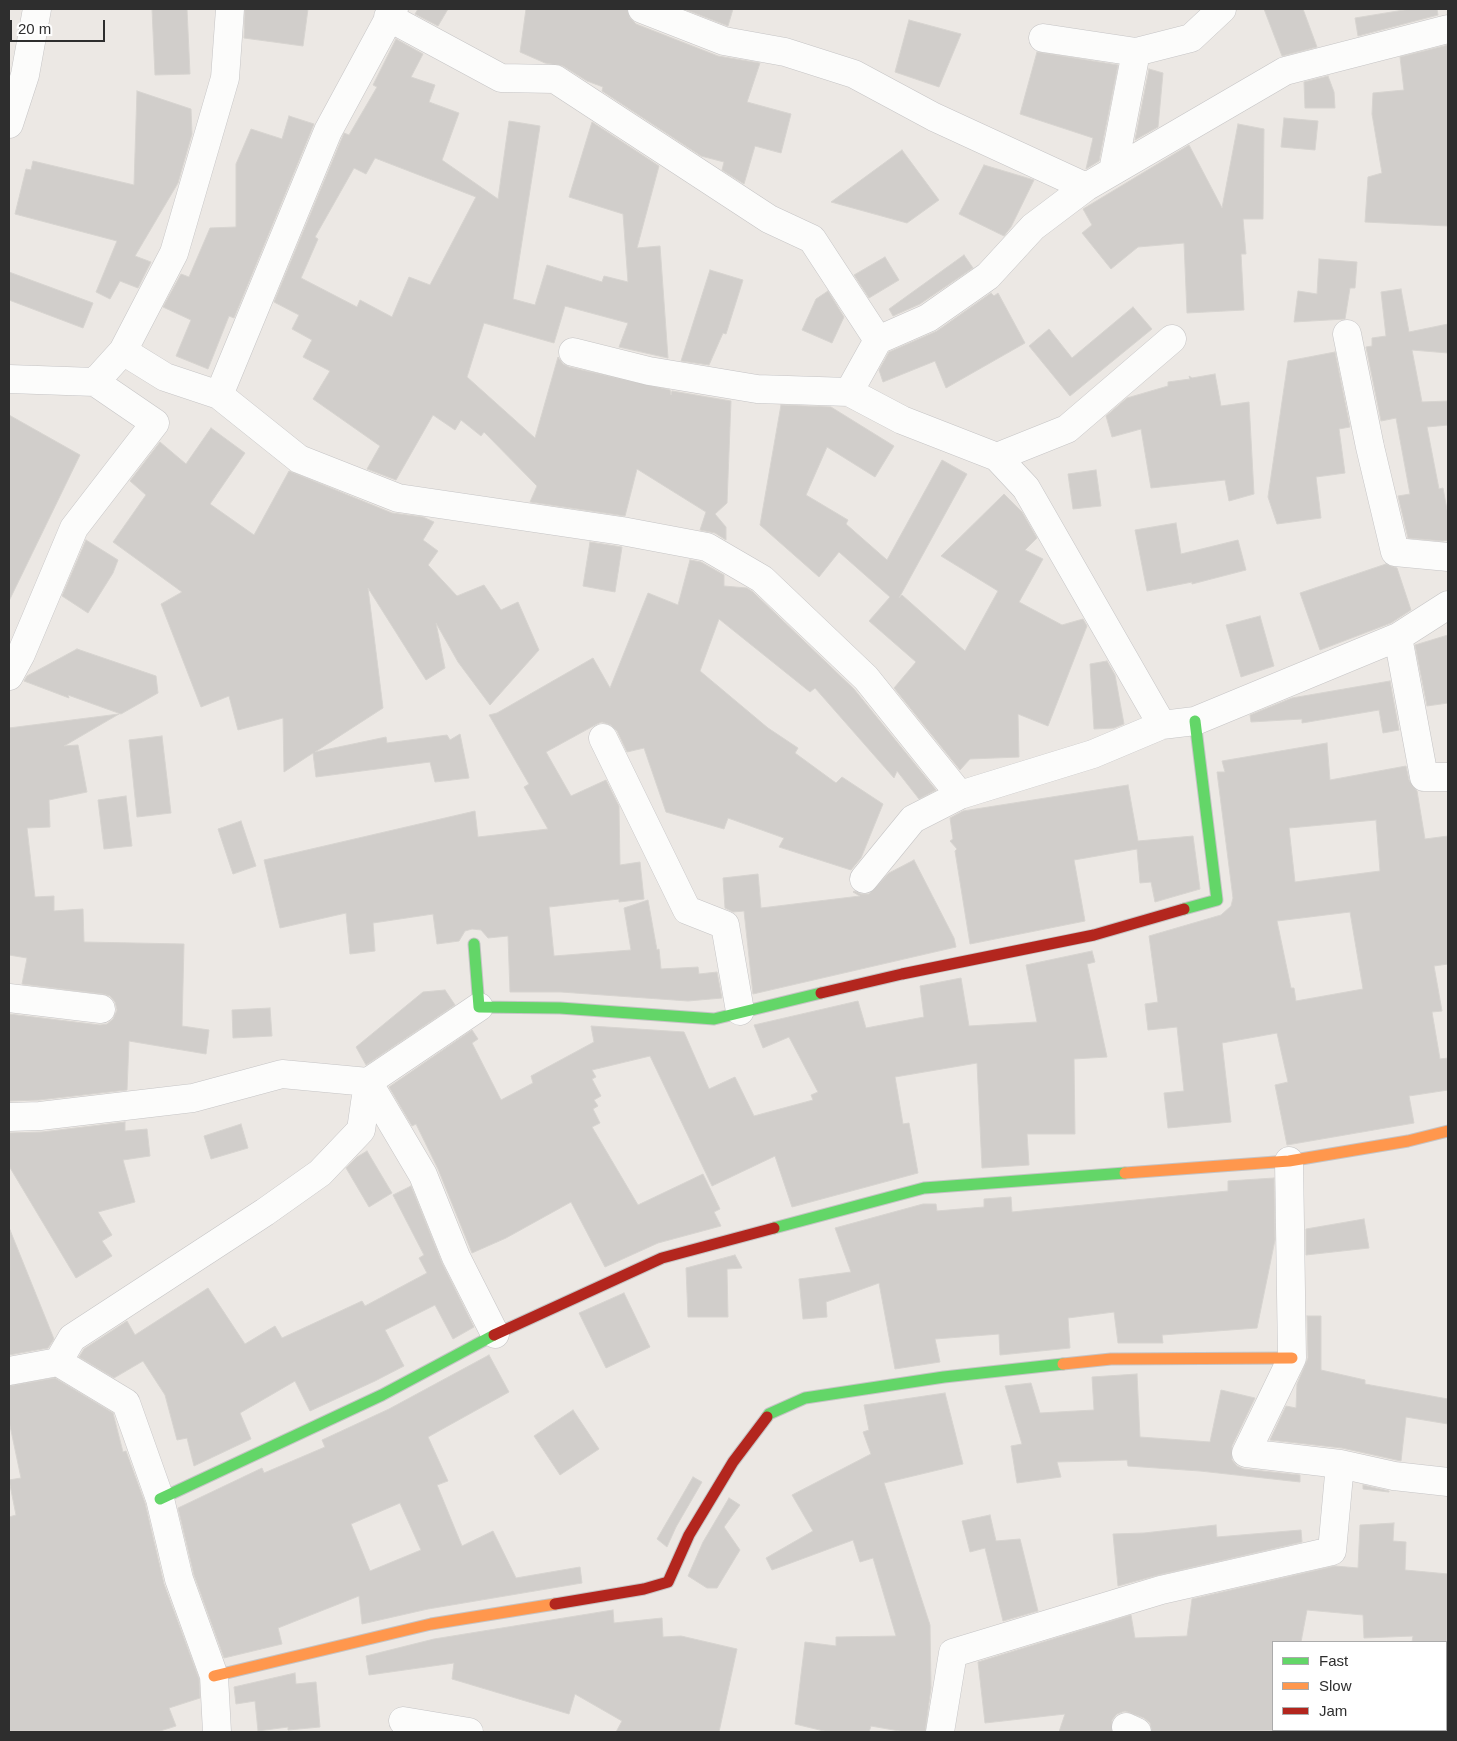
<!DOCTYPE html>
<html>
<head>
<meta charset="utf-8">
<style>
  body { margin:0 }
  #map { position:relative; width:1457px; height:1741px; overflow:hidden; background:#ece8e4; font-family:Helvetica,sans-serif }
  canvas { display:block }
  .frame { position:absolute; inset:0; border:10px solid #2e2e2e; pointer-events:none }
  .legend { position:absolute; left:1272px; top:1641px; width:175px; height:90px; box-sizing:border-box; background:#fff; border:1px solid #ababab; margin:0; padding:6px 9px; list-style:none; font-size:15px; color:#2e2e2e }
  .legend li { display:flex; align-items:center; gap:10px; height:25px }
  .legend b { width:25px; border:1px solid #ababab }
  .scale { position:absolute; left:10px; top:20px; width:95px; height:22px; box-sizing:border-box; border:2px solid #2e2e2e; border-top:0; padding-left:6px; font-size:15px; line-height:18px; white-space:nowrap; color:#2e2e2e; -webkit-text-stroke:4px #fff; paint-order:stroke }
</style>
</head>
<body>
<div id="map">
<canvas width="1457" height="1741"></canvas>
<div class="frame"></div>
<ul class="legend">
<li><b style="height:6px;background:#63d668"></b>Fast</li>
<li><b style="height:6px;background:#ff974d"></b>Slow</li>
<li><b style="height:6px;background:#b3261e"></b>Jam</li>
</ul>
<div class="scale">20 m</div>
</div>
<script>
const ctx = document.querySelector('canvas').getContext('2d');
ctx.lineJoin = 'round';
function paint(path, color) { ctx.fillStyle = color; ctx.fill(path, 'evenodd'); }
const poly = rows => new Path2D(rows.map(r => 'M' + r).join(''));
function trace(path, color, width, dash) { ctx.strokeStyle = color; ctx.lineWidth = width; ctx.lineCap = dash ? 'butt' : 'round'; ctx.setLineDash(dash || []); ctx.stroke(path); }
const building = poly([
  [152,9,187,9,190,74,155,75,152,9],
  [245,9,308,9,303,46,244,38,245,9],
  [418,9,448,9,438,26,415,14,418,9],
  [526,9,627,9,630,18,636,24,718,56,760,63,747,102,791,114,781,153,755,146,744,184,722,170,724,162,701,156,602,91,603,87,587,81,563,66,545,63,520,52,526,9],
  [684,9,733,9,728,26,684,9],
  [1264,9,1303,9,1317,47,1282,56,1264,9],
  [1410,9,1437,9,1438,15,1358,36,1355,18,1410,9],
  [909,20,961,34,939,87,895,72,909,20],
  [396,39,423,54,411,77,435,85,429,102,459,113,442,160,498,199,509,121,540,126,513,299,535,305,547,265,602,282,604,276,628,282,623,214,569,197,592,122,659,166,637,248,660,246,668,358,619,347,628,323,565,306,554,343,484,323,467,377,535,438,558,357,563,364,569,367,670,390,671,395,672,391,731,401,727,503,715,514,726,527,726,540,715,533,700,530,706,512,637,469,625,516,530,502,537,486,484,432,481,436,461,420,455,430,433,415,396,480,367,469,380,446,313,399,330,371,303,357,312,340,292,329,299,315,274,302,342,138,344,133,349,135,377,87,373,85,396,39],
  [375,158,476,197,430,285,409,277,392,317,360,300,357,307,301,278,318,239,315,237,354,168,366,174,375,158],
  [1448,45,1448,226,1365,222,1368,177,1382,173,1372,114,1373,93,1404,90,1400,57,1448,45],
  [1037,52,1118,65,1099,161,1086,169,1093,138,1020,114,1037,52],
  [1149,69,1163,73,1158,127,1135,140,1149,69],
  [1328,76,1334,92,1335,108,1305,108,1304,82,1328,76],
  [137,91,191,109,192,134,178,183,135,256,151,262,138,288,120,281,110,299,96,292,117,241,15,214,26,169,31,170,33,161,134,185,137,91],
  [289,116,314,124,234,318,229,316,208,369,176,356,191,320,163,307,181,274,189,277,210,228,236,227,236,164,251,129,282,139,289,116],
  [1284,118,1318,121,1315,150,1281,147,1284,118],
  [1238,124,1264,129,1263,219,1243,219,1246,254,1241,254,1244,310,1187,313,1184,243,1138,247,1111,269,1082,233,1092,225,1083,209,1189,145,1222,208,1238,124],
  [902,150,939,200,907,223,831,202,902,150],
  [984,165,1034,180,1011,227,1004,236,959,214,984,165],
  [964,255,973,268,920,304,893,316,889,309,964,255],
  [885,257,899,280,869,298,854,275,885,257],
  [1319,259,1357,262,1355,288,1350,288,1345,319,1294,322,1298,291,1317,294,1319,259],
  [710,270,743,280,726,334,723,333,709,365,681,361,710,270],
  [9,272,93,303,83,328,9,300,9,272],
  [1401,289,1409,332,1448,324,1448,353,1412,350,1422,402,1448,401,1448,425,1427,427,1439,489,1443,488,1448,515,1448,540,1443,541,1408,538,1398,496,1410,494,1396,418,1381,421,1366,347,1372,346,1372,338,1386,336,1381,292,1401,289],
  [828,291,844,317,832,343,802,330,816,299,828,291],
  [991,293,994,296,998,293,1025,343,946,388,935,361,883,382,879,370,889,352,937,331,991,293],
  [1133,307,1152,329,1070,396,1029,346,1049,329,1072,358,1133,307],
  [1335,352,1350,427,1339,429,1345,473,1316,477,1321,518,1277,524,1268,497,1288,361,1335,352],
  [1215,374,1221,406,1249,402,1254,494,1229,501,1225,480,1151,488,1141,429,1112,437,1106,416,1127,398,1168,386,1168,382,1190,379,1189,376,1192,378,1215,374],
  [781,405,831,407,894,446,875,477,827,447,806,495,848,520,846,524,887,560,942,460,967,474,899,598,902,595,965,651,998,591,941,556,1004,494,1022,512,1037,538,1025,550,1043,559,1019,602,1062,625,1083,619,1087,626,1048,726,1018,714,1019,757,970,759,960,770,894,688,916,662,869,621,890,597,839,552,819,577,760,525,781,405],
  [9,415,80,455,9,601,9,415],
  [211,428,245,453,210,504,254,535,289,471,392,513,423,517,434,522,423,540,438,551,428,565,457,596,484,585,501,610,518,602,539,650,490,705,458,662,436,623,445,668,426,680,368,588,383,708,315,752,386,737,387,743,447,735,450,740,460,734,469,778,435,782,430,762,316,777,313,753,284,772,283,718,238,730,229,696,201,707,161,604,182,592,113,542,146,495,130,481,160,442,186,464,211,428],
  [1096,470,1101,506,1073,509,1068,474,1096,470],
  [1176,523,1181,554,1238,540,1246,570,1192,584,1192,582,1147,591,1135,530,1176,523],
  [86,540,118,560,113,573,88,613,62,596,86,540],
  [590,542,622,547,615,592,583,586,590,542],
  [690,560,701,562,724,575,724,586,747,588,753,592,854,689,936,790,919,799,897,771,894,778,815,688,810,692,719,619,700,671,768,728,798,748,795,753,836,783,842,777,883,804,861,858,851,870,779,847,784,838,728,818,724,829,666,812,644,748,627,752,617,731,611,725,602,722,597,724,546,752,571,796,606,780,619,806,620,865,640,862,644,899,619,902,619,899,549,907,554,956,631,950,624,908,648,900,657,950,659,949,661,969,698,967,699,974,717,972,722,998,688,1001,561,992,510,992,508,936,488,938,481,930,472,929,465,931,459,941,437,944,433,914,373,923,375,951,350,954,346,913,280,928,264,860,475,811,478,837,548,829,524,787,529,784,489,715,497,713,593,658,610,688,648,593,678,605,690,560],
  [1386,564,1397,568,1411,610,1391,623,1320,650,1300,593,1386,564],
  [1260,616,1274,666,1241,677,1226,625,1260,616],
  [1448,635,1448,703,1427,706,1415,645,1448,635],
  [77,649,156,676,158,693,121,714,68,695,69,698,24,681,27,676,77,649],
  [1107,661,1115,675,1124,724,1114,728,1094,729,1090,664,1107,661],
  [1390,681,1399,730,1383,733,1379,710,1302,723,1302,719,1251,722,1250,715,1292,698,1390,681],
  [119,714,64,746,78,745,87,792,49,800,50,827,27,828,35,897,54,896,54,911,83,909,84,942,184,944,182,1026,209,1030,206,1054,129,1041,127,1090,39,1100,9,1101,9,1014,100,1025,107,1024,113,1019,117,1010,115,1002,110,996,103,994,22,984,27,958,9,955,9,728,119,714],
  [162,736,171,813,137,817,129,740,162,736],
  [1327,743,1330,780,1406,766,1409,780,1417,791,1425,839,1448,836,1448,964,1434,966,1442,1011,1432,1012,1440,1059,1448,1058,1448,1090,1409,1096,1414,1123,1287,1145,1275,1085,1288,1082,1277,1033,1222,1043,1231,1122,1168,1128,1164,1093,1184,1091,1177,1027,1148,1030,1145,1004,1158,1002,1149,936,1221,915,1231,906,1233,898,1217,772,1225,772,1222,761,1327,743],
  [1376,820,1380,871,1295,882,1289,828,1376,820],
  [1350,912,1363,989,1296,1001,1294,988,1291,988,1277,921,1350,912],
  [1128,785,1138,841,1193,836,1200,889,1155,902,1151,882,1140,883,1137,849,1074,860,1085,921,970,944,955,851,957,849,950,841,953,839,950,818,963,811,1128,785],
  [126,796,132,846,104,849,98,800,126,796],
  [241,821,256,866,233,874,218,829,241,821],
  [914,860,954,938,956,947,753,994,744,911,733,912,725,908,723,878,758,874,761,908,860,896,853,892,854,891,861,894,869,894,889,873,914,860],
  [1092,951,1095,962,1087,964,1107,1057,1074,1059,1075,1134,1027,1134,1029,1165,982,1168,977,1063,895,1077,903,1124,909,1123,918,1173,792,1207,775,1156,712,1186,650,1056,592,1070,596,1077,592,1079,601,1096,594,1100,598,1106,593,1109,600,1123,592,1127,638,1205,703,1174,720,1209,714,1212,721,1226,658,1243,605,1267,571,1202,506,1238,472,1253,438,1169,416,1124,412,1126,389,1087,472,1030,478,1039,472,1043,501,1100,533,1083,531,1076,594,1042,591,1026,684,1032,709,1089,735,1077,754,1116,813,1100,811,1095,818,1092,789,1037,763,1048,754,1025,858,1001,866,1028,924,1017,920,986,961,978,969,1026,1037,1022,1026,965,1092,951],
  [445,990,455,1005,366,1065,356,1047,423,992,445,990],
  [270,1008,272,1036,233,1038,232,1010,270,1008],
  [125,1122,125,1131,147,1129,150,1156,123,1160,135,1202,98,1212,112,1235,102,1241,112,1256,76,1278,9,1166,9,1133,42,1132,125,1122],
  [241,1124,248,1148,211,1159,204,1136,241,1124],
  [367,1151,392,1193,369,1207,346,1168,357,1157,367,1151],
  [1274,1178,1275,1240,1257,1328,1162,1335,1163,1343,1118,1343,1114,1312,1068,1318,1070,1348,1000,1355,999,1334,935,1339,940,1362,895,1369,879,1283,826,1302,827,1317,803,1319,799,1279,851,1272,835,1228,923,1204,936,1204,937,1211,984,1207,984,1199,1011,1197,1012,1212,1228,1191,1228,1181,1274,1178],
  [411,1186,442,1263,474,1327,453,1339,435,1305,385,1330,404,1366,375,1381,310,1411,295,1381,240,1413,251,1439,194,1466,187,1438,177,1440,165,1395,143,1361,114,1378,79,1357,84,1349,127,1321,135,1335,208,1288,245,1344,275,1326,282,1338,362,1301,365,1306,427,1273,419,1258,424,1255,393,1195,411,1186],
  [1364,1219,1369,1248,1306,1255,1306,1229,1364,1219],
  [10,1230,54,1339,48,1348,9,1355,10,1230],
  [735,1255,742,1268,727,1269,728,1317,688,1317,686,1268,735,1255],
  [624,1293,650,1347,606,1368,579,1313,624,1293],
  [1307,1316,1321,1316,1321,1370,1365,1380,1365,1384,1448,1399,1448,1424,1406,1417,1401,1461,1342,1448,1270,1440,1286,1406,1296,1408,1297,1384,1308,1358,1307,1316],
  [489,1355,509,1392,428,1437,448,1481,437,1485,462,1546,493,1531,516,1578,580,1567,582,1583,428,1609,362,1624,359,1596,278,1628,282,1644,224,1658,194,1575,178,1508,262,1468,264,1473,325,1447,322,1440,389,1409,489,1355],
  [400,1503,421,1550,370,1571,351,1524,400,1503],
  [1137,1374,1140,1437,1210,1442,1221,1390,1255,1398,1232,1446,1232,1460,1237,1466,1244,1469,1300,1475,1300,1482,1200,1471,1128,1466,1127,1460,1057,1462,1061,1477,1017,1483,1011,1446,1022,1444,1005,1386,1031,1383,1040,1413,1094,1410,1092,1377,1137,1374],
  [55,1378,113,1413,123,1452,126,1451,145,1503,164,1584,199,1679,200,1698,169,1708,176,1726,157,1732,9,1732,9,1517,16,1515,9,1480,21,1478,9,1421,9,1386,55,1378],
  [945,1393,963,1464,884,1483,930,1625,931,1688,925,1732,905,1732,871,1726,869,1732,828,1732,795,1724,805,1642,836,1646,836,1637,896,1636,873,1558,860,1562,853,1540,772,1570,766,1558,813,1531,792,1495,871,1454,863,1432,869,1430,864,1405,945,1393],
  [573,1410,599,1449,560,1475,534,1436,573,1410],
  [693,1477,702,1482,676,1527,667,1547,657,1539,693,1477],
  [1363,1485,1389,1491,1389,1492,1363,1489,1363,1485],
  [729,1498,740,1505,724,1527,740,1550,717,1588,707,1588,688,1576,703,1542,729,1498],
  [990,1515,996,1541,1020,1539,1038,1611,1003,1621,985,1548,970,1552,962,1521,990,1515],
  [1394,1523,1393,1541,1406,1542,1405,1570,1448,1574,1448,1642,1412,1642,1413,1636,1364,1638,1363,1615,1307,1610,1301,1642,1273,1642,1273,1732,1152,1732,1150,1723,1144,1718,1125,1711,1117,1714,1112,1720,1112,1732,1059,1732,1065,1714,985,1723,978,1662,1131,1615,1135,1638,1187,1636,1192,1599,1335,1566,1358,1568,1360,1525,1394,1523],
  [1216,1525,1217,1537,1301,1530,1302,1542,1158,1575,1118,1586,1113,1534,1144,1533,1216,1525],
  [613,1610,614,1623,662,1618,663,1637,681,1636,737,1649,719,1732,616,1732,622,1721,575,1694,569,1714,452,1679,454,1663,369,1675,366,1656,434,1639,613,1610],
  [295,1673,296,1684,316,1682,320,1727,288,1730,288,1727,258,1731,255,1701,236,1704,234,1687,295,1673]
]);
paint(building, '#d1cecb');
trace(building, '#d7d4d0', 1);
const street = poly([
  [642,9,724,41,785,52,854,74,934,117,1086,187],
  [388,17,501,78,555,79,769,219,812,239,878,340],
  [1043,38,1136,52,1113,171],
  [1136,52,1191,38,1222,9],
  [9,124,25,75,37,9],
  [1347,334,1370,447,1395,552,1448,557],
  [123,351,165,377,219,395,299,459,398,498,622,531,707,547,762,579,866,678,960,795],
  [573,352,649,371,757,389,849,392,902,420,997,457,1026,488,1162,725],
  [9,379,95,382,155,423,74,528,21,654,9,676],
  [95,382,123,351,174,253,225,78,230,9],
  [849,392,878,340,928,318,988,276,1033,227,1086,187,1285,71,1448,29],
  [219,395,328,131,394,9],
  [997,457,1067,429,1172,339],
  [1398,637,1424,777,1448,777],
  [603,738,687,910,725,925,740,1011],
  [864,879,913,819,960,795,1093,754,1162,725,1195,721,1398,637,1448,605],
  [9,998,101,1009],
  [368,1082,423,1175,456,1257,495,1334],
  [9,1117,40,1116,193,1098,282,1074,368,1082,479,1007],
  [1289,1161,1292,1358,1246,1453,1340,1464,1394,1476,1448,1482],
  [58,1362,72,1338,265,1212,320,1173,361,1130,368,1082],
  [9,1371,58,1362,126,1403,160,1499,179,1579,214,1676,217,1732],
  [403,1721,469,1732],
  [1126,1727,1137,1732],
  [940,1732,953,1653,1161,1590,1332,1551,1340,1464]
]);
const fast = poly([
  [1184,909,1217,900,1195,721],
  [474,944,479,1007,560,1008,714,1019,821,993],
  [774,1228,924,1188,1125,1173],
  [767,1417,769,1414,805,1398,944,1377,1063,1364],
  [160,1499,382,1395,494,1335]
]);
const slow = poly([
  [1125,1173,1289,1161,1408,1141,1448,1131],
  [1063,1364,1111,1359,1292,1358],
  [214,1676,431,1624,555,1604]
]);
const jam = poly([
  [821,993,902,974,1094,935,1184,909],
  [494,1335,662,1258,774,1228],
  [555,1604,644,1589,668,1582,689,1535,733,1462,767,1417]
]);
trace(street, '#c5c4c5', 29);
trace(fast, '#c5c4c5', 13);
trace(slow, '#c5c4c5', 13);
trace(jam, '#c5c4c5', 13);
trace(street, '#fcfcfb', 28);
trace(fast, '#63d668', 11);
trace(slow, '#ff974d', 11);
trace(jam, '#b3261e', 11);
</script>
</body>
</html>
